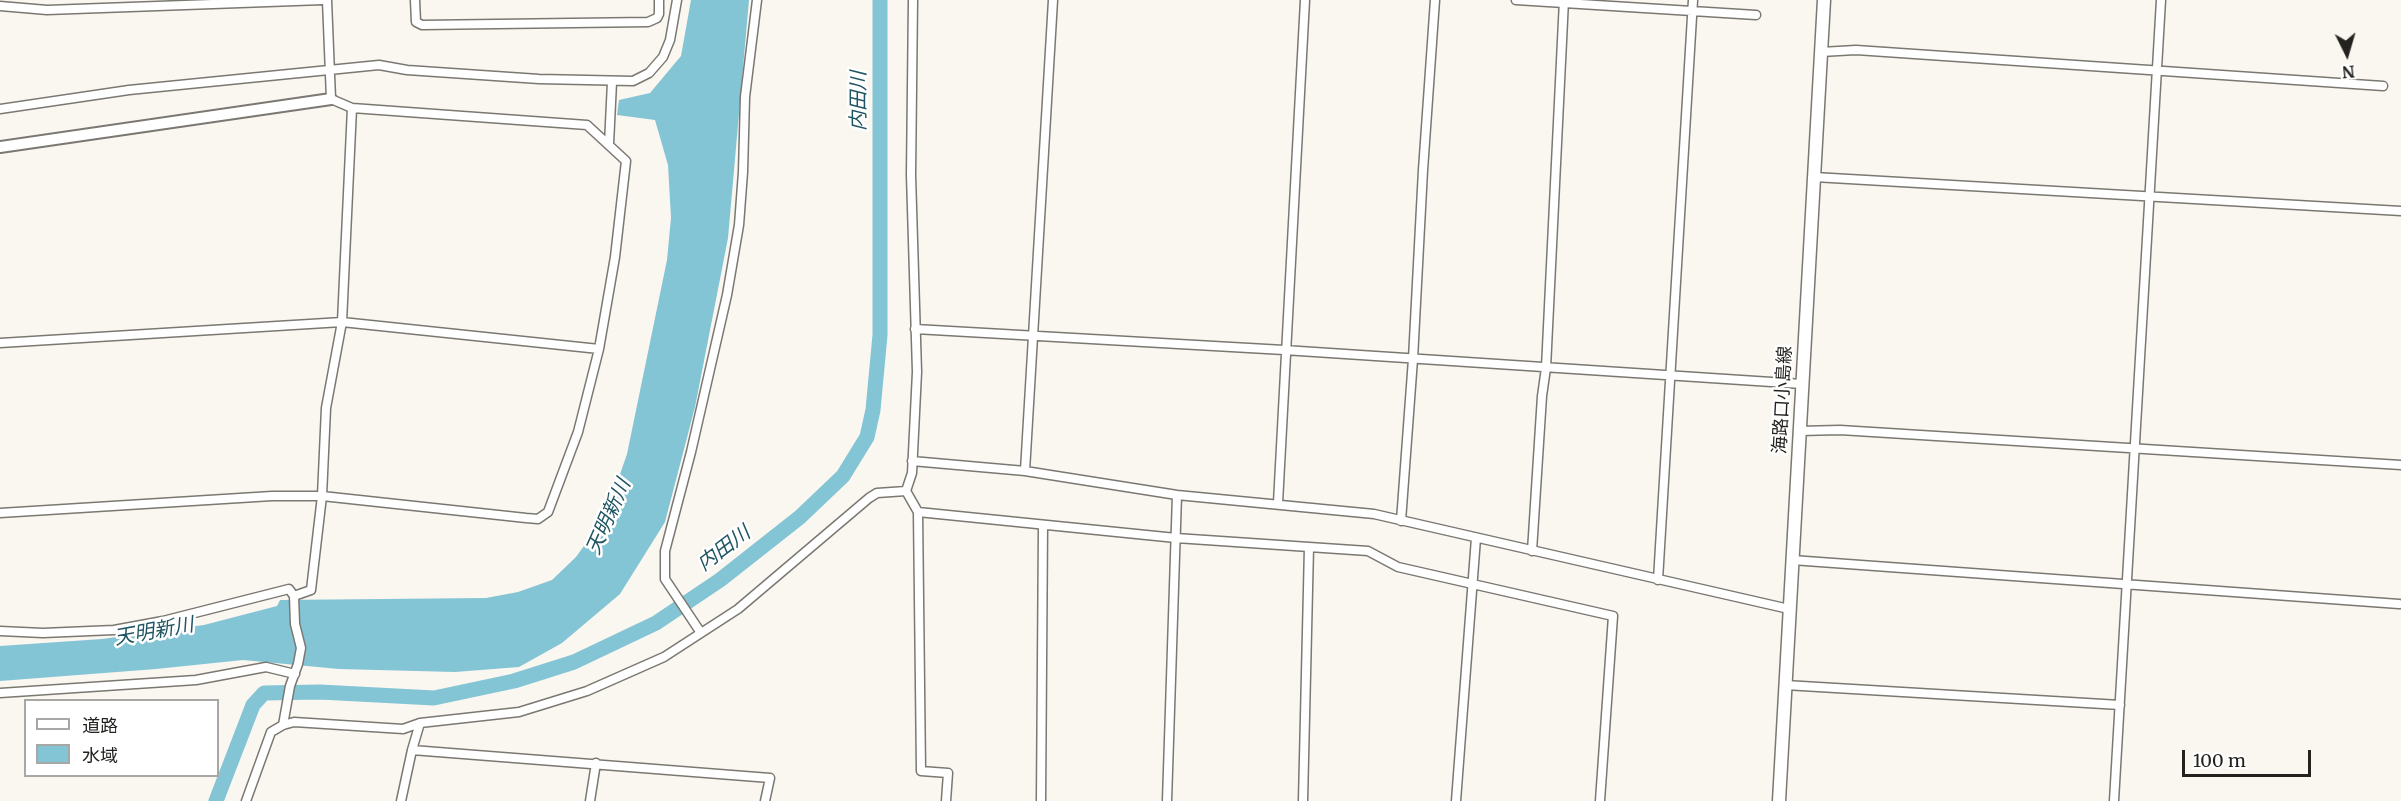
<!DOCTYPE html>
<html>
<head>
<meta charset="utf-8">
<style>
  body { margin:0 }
  #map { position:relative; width:2401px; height:801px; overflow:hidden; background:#faf6f0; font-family:Merriweather,"Noto Sans JP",serif }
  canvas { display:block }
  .legend { position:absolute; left:24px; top:699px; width:195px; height:78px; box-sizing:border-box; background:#fff; border:2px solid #a7a7a5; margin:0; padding:8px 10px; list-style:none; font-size:18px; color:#23221f }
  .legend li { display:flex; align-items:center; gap:12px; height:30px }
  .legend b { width:30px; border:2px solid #a7a7a5 }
  .north { position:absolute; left:2317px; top:24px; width:60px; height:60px; -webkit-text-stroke:4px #fff; paint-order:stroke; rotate:175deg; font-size:16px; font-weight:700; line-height:24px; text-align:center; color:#23221f }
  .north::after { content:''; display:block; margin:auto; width:21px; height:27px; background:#23221f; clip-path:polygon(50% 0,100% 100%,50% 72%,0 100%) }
  .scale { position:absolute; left:2182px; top:750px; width:129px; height:27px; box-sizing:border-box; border:3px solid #23221f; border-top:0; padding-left:8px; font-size:18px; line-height:21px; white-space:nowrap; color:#23221f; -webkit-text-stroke:4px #fff; paint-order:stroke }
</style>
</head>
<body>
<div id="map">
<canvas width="2401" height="801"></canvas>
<ul class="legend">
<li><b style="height:8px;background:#fff"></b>道路</li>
<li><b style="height:16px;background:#83c4d5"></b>水域</li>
</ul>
<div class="north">N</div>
<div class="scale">100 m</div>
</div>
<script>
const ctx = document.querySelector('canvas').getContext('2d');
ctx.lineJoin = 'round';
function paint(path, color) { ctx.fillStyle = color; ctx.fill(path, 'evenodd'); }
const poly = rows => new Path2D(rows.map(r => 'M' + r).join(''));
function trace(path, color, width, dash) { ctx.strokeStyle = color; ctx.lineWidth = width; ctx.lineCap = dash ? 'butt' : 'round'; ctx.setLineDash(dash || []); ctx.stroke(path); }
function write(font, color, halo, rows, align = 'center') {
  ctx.font = font + ' Merriweather,"Noto Sans JP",serif'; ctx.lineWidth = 5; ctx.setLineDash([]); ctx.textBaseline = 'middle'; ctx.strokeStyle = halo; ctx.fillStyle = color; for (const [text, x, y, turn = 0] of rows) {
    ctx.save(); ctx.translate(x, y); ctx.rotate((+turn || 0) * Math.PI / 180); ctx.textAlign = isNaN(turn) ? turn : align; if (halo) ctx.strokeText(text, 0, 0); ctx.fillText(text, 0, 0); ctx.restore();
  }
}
paint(poly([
  [691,0,749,0,728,238,695,407,665,522,620,594,562,643,519,667,455,672,339,669,243,660,156,669,0,681,0,646,102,639,204,625,277,606,280,600,486,598,518,592,552,580,576,557,606,515,627,454,667,260,671,218,668,165,655,120,617,115,619,100,650,93,681,56]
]), '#83c4d5');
trace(poly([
  [216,801,253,705,264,693,320,692,434,698,514,681,574,662,656,623,720,580,800,517,843,476,867,437,873,410,880,335,880,0]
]), '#83c4d5', 15);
const minor = poly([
  [415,0,416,22,422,25,648,22,657,18,659,14,659,0],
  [913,0,911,175,917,372,912,473,906,491,918,512,921,771,948,773,946,801],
  [1516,0,1756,15],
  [0,6,47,10,323,0],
  [1821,52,1856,50,2383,86],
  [0,109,129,90,379,65,407,70,539,79,633,81,649,73,663,57,670,40,677,0],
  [609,144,612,82],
  [1814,177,2401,211],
  [915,329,1284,350,1802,384],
  [0,343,342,322,599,349],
  [1799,431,1840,430,2401,465],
  [912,461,1025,471,1177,495,1374,514,1789,609],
  [1025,471,1053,0],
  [1278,503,1305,0],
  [918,512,1176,538,1368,551,1398,567,1613,616,1600,801],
  [0,513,272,496,322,496,526,518,538,519,548,512,578,432,599,349,615,257,626,161,587,125,352,108,331,99,327,0],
  [1401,521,1413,359,1423,170,1435,0],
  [1532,551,1542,396,1546,368,1564,0],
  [1792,560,2399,604],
  [1658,580,1693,0],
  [294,596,311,590,322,496,326,408,342,322,352,108],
  [0,631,43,633,114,630,163,621,289,589,294,596,295,624,301,648,298,664,290,686,283,725],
  [701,633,665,579,665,551,691,452,727,295,739,225,743,172,745,97,757,0],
  [1785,685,2120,705],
  [0,693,196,680,266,667,295,674],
  [412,750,770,778,765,801],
  [246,801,271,732,283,725,294,722,403,729,420,723,519,712,587,691,664,657,738,609,869,498,877,493,906,491],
  [401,801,412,750,420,723],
  [590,801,596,763],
  [1041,801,1043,525],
  [1167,801,1177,495],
  [1303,801,1309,547],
  [1456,801,1476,538],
  [2114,801,2161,0]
]);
const tertiary = poly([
  [0,147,331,99]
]);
const secondary = poly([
  [1779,801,1824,0]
]);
trace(minor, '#7b7872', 11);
trace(tertiary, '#7b7872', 14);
trace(secondary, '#7b7872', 15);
trace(minor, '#fff', 8);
trace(tertiary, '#fff', 10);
trace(secondary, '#fff', 12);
write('18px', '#23221f', '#fff', [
  ["海路口小島線",1783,400,-87]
]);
write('italic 20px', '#1f5562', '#fff', [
  ["内田川",859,101,-90],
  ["天明新川",609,517,-66],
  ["内田川",724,549,-37],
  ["天明新川",154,632,-10]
]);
</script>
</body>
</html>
